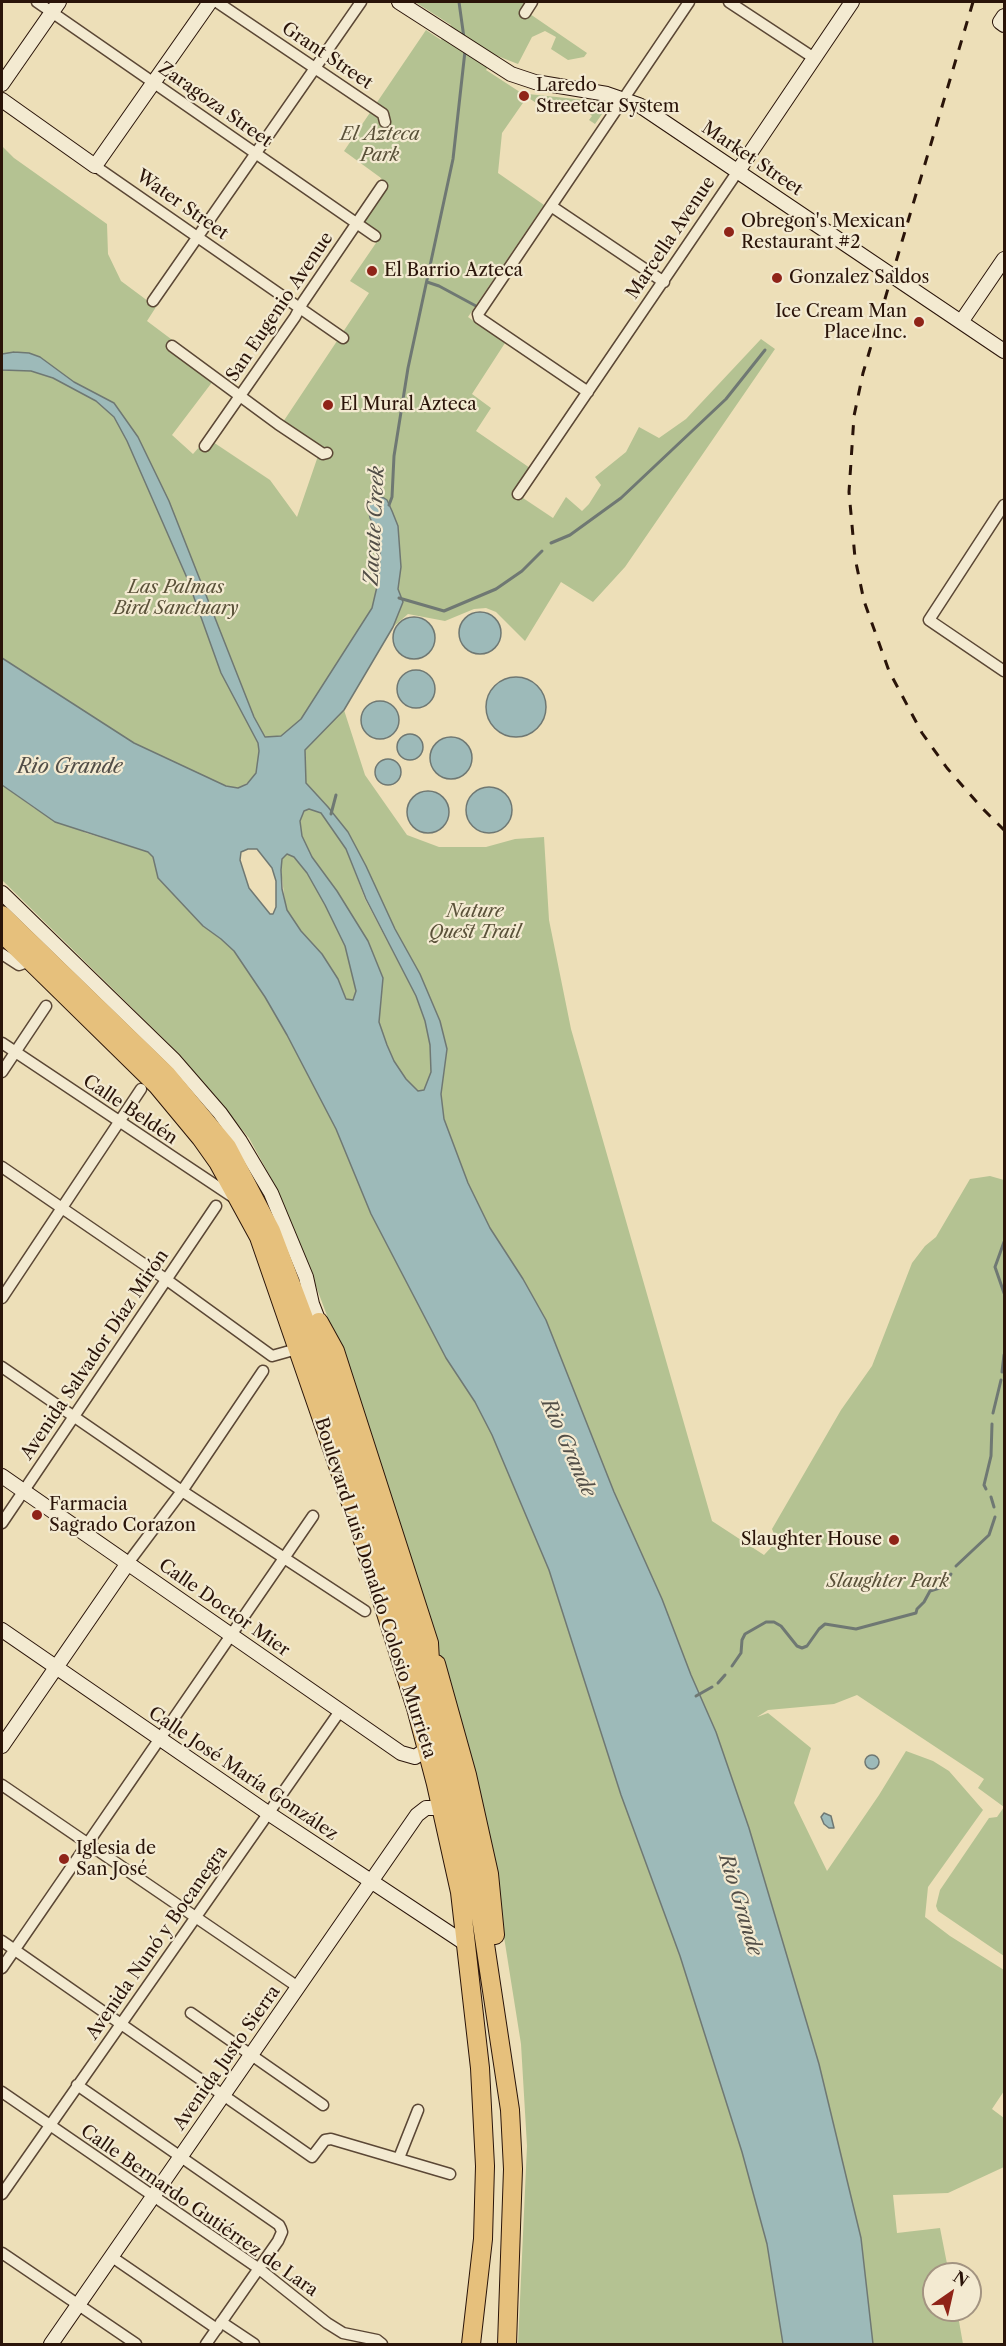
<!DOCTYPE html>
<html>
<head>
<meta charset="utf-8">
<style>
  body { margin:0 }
  #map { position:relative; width:1006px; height:2346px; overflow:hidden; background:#eddfb8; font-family:"Libre Caslon Text",serif }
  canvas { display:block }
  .frame { position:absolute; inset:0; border:3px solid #2a1409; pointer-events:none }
  .north { position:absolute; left:922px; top:2262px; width:60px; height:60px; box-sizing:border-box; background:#f3ead1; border:2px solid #a39481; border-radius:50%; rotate:34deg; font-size:16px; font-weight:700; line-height:24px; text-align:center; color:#2a1409 }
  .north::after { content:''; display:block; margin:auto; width:21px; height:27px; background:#8f2418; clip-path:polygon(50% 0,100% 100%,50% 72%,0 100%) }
</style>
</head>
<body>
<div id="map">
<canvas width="1006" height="2346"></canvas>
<div class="frame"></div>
<div class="north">N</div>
</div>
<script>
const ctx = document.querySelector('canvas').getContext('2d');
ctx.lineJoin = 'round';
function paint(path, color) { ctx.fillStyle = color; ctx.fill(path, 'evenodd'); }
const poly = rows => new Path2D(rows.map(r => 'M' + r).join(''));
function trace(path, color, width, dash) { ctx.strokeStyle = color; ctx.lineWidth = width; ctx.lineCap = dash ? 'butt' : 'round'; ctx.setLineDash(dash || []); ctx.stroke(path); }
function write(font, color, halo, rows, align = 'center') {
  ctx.font = font + ' "Libre Caslon Text",serif'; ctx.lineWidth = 4.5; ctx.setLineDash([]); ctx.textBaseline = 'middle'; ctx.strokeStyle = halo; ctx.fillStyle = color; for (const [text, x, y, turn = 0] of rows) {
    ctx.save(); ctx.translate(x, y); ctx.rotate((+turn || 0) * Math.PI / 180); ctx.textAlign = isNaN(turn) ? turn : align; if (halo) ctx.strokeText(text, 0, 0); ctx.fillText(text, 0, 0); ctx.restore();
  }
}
paint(poly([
  [415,2,526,2,530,14,587,53,584,57,568,60,551,49,556,37,545,31,532,37,518,64,495,55,486,70,526,96,528,94,604,102,607,107,595,124,589,120,592,116,589,113,592,109,586,104,582,109,573,103,569,108,558,102,556,106,545,100,541,106,527,97,502,133,498,173,544,205,468,317,505,343,472,394,491,408,476,431,530,468,514,492,553,518,566,497,582,511,589,504,601,485,595,477,626,452,639,427,659,438,686,419,761,339,775,349,625,567,593,602,561,582,525,641,496,612,486,608,474,609,445,621,408,614,393,627,344,710,365,775,407,835,439,847,486,847,515,839,544,837,549,920,571,1029,712,1521,764,1555,777,1541,772,1529,841,1410,872,1366,912,1263,925,1246,936,1237,970,1179,990,1176,1004,1180,1004,1956,938,1911,936,1906,940,1890,989,1818,997,1817,1004,1807,978,1788,984,1779,857,1695,834,1704,768,1710,757,1717,768,1713,811,1748,794,1803,827,1871,879,1795,906,1751,933,1761,949,1771,983,1810,928,1887,925,1917,950,1936,1004,1970,1004,2091,992,2109,1004,2118,1004,2167,948,2193,893,2195,897,2233,940,2228,949,2274,934,2274,934,2310,957,2310,963,2344,873,2344,861,2238,819,2064,749,1828,716,1732,691,1675,662,1599,614,1492,546,1320,523,1279,490,1228,468,1183,444,1119,441,1094,447,1049,440,1021,420,974,395,929,366,866,348,832,328,807,306,783,305,750,238,788,226,786,134,743,2,658,2,146,14,158,107,224,108,254,121,281,156,307,147,321,175,342,170,348,213,381,172,435,193,454,200,446,213,442,270,480,297,517,318,456,279,428,369,293,350,281,376,243,362,223,385,186,381,178,344,151,426,30,441,40,451,25],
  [2,785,34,808,86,833,148,852,153,857,158,878,203,926,221,939,234,951,265,997,287,1035,336,1129,371,1214,446,1358,475,1402,492,1435,549,1570,621,1795,680,1956,742,2152,767,2244,783,2344,518,2344,527,2146,521,2044,497,1893,357,1396,301,1246,277,1189,249,1138,181,1056,2,880],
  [309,809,321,813,346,849,365,899,416,996,425,1021,430,1045,431,1072,425,1090,418,1091,406,1079,394,1061,387,1045,379,1022,383,977,368,941,337,891,312,857,302,836,300,821,304,811],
  [287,854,294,857,307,873,325,904,345,946,356,991,353,1000,346,999,338,979,322,954,301,932,286,910,281,870,282,859]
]), '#b4c292');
const water = poly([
  [14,352,29,353,40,357,74,382,114,403,138,437,169,501,254,717,265,737,281,736,301,719,372,608,379,578,380,553,378,534,370,518,368,506,372,501,380,497,384,498,387,500,392,511,398,526,401,567,398,589,403,602,393,627,344,710,305,750,306,783,328,807,348,832,366,866,395,929,420,974,440,1021,447,1049,441,1094,444,1119,468,1183,490,1228,523,1279,546,1320,614,1492,662,1599,691,1675,716,1732,749,1828,819,2064,861,2238,873,2344,783,2344,767,2244,742,2152,680,1956,621,1795,549,1570,492,1435,475,1402,446,1358,371,1214,336,1129,287,1035,265,997,234,951,221,939,203,926,158,878,153,857,148,852,55,822,2,785,2,658,134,743,226,786,238,788,247,784,256,773,259,751,258,743,221,673,187,578,127,441,114,417,96,401,53,378,31,371,2,370,2,354,14,352],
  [309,809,321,813,346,849,366,899,416,996,425,1021,430,1045,431,1072,424,1090,418,1091,406,1079,394,1061,387,1045,379,1022,383,978,368,941,337,891,312,857,302,836,300,821,304,811,309,809],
  [248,849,257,849,272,868,276,881,276,907,273,914,270,914,249,888,240,860,241,852,248,849],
  [287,854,294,857,307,873,325,905,345,946,356,991,353,1000,346,999,338,979,322,954,301,931,287,910,282,889,281,870,282,859,287,854],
  '459 633a21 21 0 1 1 42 0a21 21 0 1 1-42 0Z',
  '393 638a21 21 0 1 1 42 0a21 21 0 1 1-42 0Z',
  '397 689a19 19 0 1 1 38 0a19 19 0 1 1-38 0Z',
  '486 707a30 30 0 1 1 60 0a30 30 0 1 1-60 0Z',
  '361 720a19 19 0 1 1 38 0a19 19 0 1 1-38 0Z',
  '397 747a13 13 0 1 1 26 0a13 13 0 1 1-26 0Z',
  '430 758a21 21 0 1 1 42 0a21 21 0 1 1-42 0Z',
  '375 772a13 13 0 1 1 26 0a13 13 0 1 1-26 0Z',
  '466 810a23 23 0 1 1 46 0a23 23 0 1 1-46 0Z',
  '407 812a21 21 0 1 1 42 0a21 21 0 1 1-42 0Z',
  '865 1762a7 7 0 1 1 14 0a7 7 0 1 1-14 0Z',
  [824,1813,831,1816,834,1828,829,1828,824,1824,821,1817,824,1813]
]);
paint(water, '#9dbab9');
trace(water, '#6f7873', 1.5);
trace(poly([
  [459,2,464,38],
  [427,282,439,286,476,306],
  [389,505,392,497,394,456,408,368,453,159,465,51],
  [551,543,570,535,621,498,726,399,765,350],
  [399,598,444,611,496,589,522,571,542,551],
  [331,814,336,795],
  [1004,1242,995,1267,1004,1293],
  [1002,1372,1004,1355],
  [993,1413,1001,1380],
  [986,1489,984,1485,991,1456,992,1424],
  [991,1497,994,1507],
  [956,1566,989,1535,995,1517],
  [732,1666,741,1653,742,1640,745,1634,766,1622,774,1622,781,1626,797,1646,802,1648,807,1646,819,1629,825,1624,856,1629,916,1613,917,1609,924,1602,930,1591,943,1587,951,1574],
  [718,1683,725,1675],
  [696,1696,712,1687]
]), '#6f7873', 3);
const street = poly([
  [37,2,375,236],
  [217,2,383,114,385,122],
  [729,2,814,58],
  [525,13,532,2],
  [95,166,343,338],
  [551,206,664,282],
  [153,301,361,2],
  [172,346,278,424,323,454,327,453],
  [588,392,479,318,478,314,689,2],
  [205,446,295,317,303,302,382,186],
  [518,494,738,171],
  [1004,505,929,620,1004,671],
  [2,954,19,965,30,961],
  [2,1043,236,1199],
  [2,1072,46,1006],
  [2,1167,167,1280,272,1356,297,1349],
  [2,1298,141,1089],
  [2,1367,182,1491,365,1611],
  [2,1523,216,1206],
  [128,1563,182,1491,263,1371],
  [2,1785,298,1987],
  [2,1941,312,2157,325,2140,331,2139,450,2174],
  [2,1968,313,1516],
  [191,2013,323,2105],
  [77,2085,279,2225,281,2229,282,2232,278,2241,206,2344],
  [2,2092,258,2268,327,2323,343,2333,377,2340,382,2344],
  [399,2158,418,2110],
  [2,2194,340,1711],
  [2,2253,136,2344],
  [112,2257,217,2329],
  [221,2322,254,2344]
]);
const secondary = poly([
  [399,2,511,74,535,82,607,94,639,105,1004,351],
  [1004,16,1000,22,1004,25],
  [2,84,59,2],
  [2,100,95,166,210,2],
  [738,171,852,2],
  [961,322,1004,259],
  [2,893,174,1060,220,1113,240,1141,271,1193,306,1277,312,1304,319,1322,319,1332],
  [2,1476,401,1753,415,1757,427,1749],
  [2,1630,268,1813,466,1944],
  [2,1746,128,1563],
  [51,2344,417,1815,426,1808,442,1808]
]);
const highway = poly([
  [2,915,167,1075,227,1147,271,1231,314,1345,348,1444,432,1705,453,1782,477,1891,510,2110,513,2169,507,2344],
  [2,933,157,1085,201,1138,218,1162,259,1237,353,1509,416,1708,436,1784,460,1892,480,2068,485,2166,483,2239,471,2344],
  [319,1322,335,1351,429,1643,431,1680],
  [436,1664,467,1775,489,1874,495,1935]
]);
trace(street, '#5b4735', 13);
trace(secondary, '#2a1409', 16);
trace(highway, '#2a1409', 20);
trace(street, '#f3ead1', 10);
trace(secondary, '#f3ead1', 14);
trace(highway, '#e6c07c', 18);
trace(poly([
  [973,2,863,373,854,416,849,492,855,558,864,601,889,671,922,733,947,768,982,808,1004,830]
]), '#2a1409', 3, [10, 10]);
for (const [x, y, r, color] of [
  [524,96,6,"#8f2418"],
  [729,232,6,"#8f2418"],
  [372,271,6,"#8f2418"],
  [777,278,6,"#8f2418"],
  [919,322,6,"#8f2418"],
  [328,405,6,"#8f2418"],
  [37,1515,6,"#8f2418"],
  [894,1540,6,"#8f2418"],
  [64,1859,6,"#8f2418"]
]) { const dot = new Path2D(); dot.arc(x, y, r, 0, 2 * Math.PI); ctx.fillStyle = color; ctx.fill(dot); trace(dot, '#f3ead1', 2); }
write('18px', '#2a1409', '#f3ead1', [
  ["Grant Street",327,56,34],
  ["Zaragoza Street",215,105,35],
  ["Market Street",752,159,34],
  ["Water Street",182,205,35],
  ["Marcella Avenue",671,238,-56],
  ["San Eugenio Avenue",280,307,-56],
  ["Calle Beldén",130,1110,34],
  ["Avenida Salvador Díaz Mirón",95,1355,-56],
  ["Boulevard Luis Donaldo Colosio Murrieta",375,1588,72],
  ["Calle Doctor Mier",224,1608,35],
  ["Calle José María González",243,1774,34],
  ["Avenida Nunó y Bocanegra",157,1943,-55],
  ["Avenida Justo Sierra",227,2058,-55],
  ["Calle Bernardo Gutiérrez de Lara",199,2211,35]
]);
write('18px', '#2a1409', '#f3ead1', [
  ["Laredo",536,86],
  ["Streetcar System",536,107],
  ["Obregon's Mexican",741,222],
  ["Restaurant #2",741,243],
  ["El Barrio Azteca",384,271],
  ["Gonzalez Saldos",789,278],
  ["Ice Cream Man",907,312,"right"],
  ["Place Inc.",907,333,"right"],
  ["El Mural Azteca",340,405],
  ["Farmacia",49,1505],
  ["Sagrado Corazon",49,1526],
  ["Slaughter House",882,1540,"right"],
  ["Iglesia de",76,1849],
  ["San José",76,1870]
], 'left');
write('italic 18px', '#5a5139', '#f3ead1', [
  ["El Azteca",380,135],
  ["Park",380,156],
  ["Las Palmas",176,588],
  ["Bird Sanctuary",176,609],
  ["Nature",475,912],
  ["Quest Trail",475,933],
  ["Slaughter Park",888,1582]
]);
write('italic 20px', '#524e47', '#f3ead1', [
  ["Zacate Creek",375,526,-87],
  ["Rio Grande",70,767],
  ["Rio Grande",568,1448,66],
  ["Rio Grande",740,1905,73]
]);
</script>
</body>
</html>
